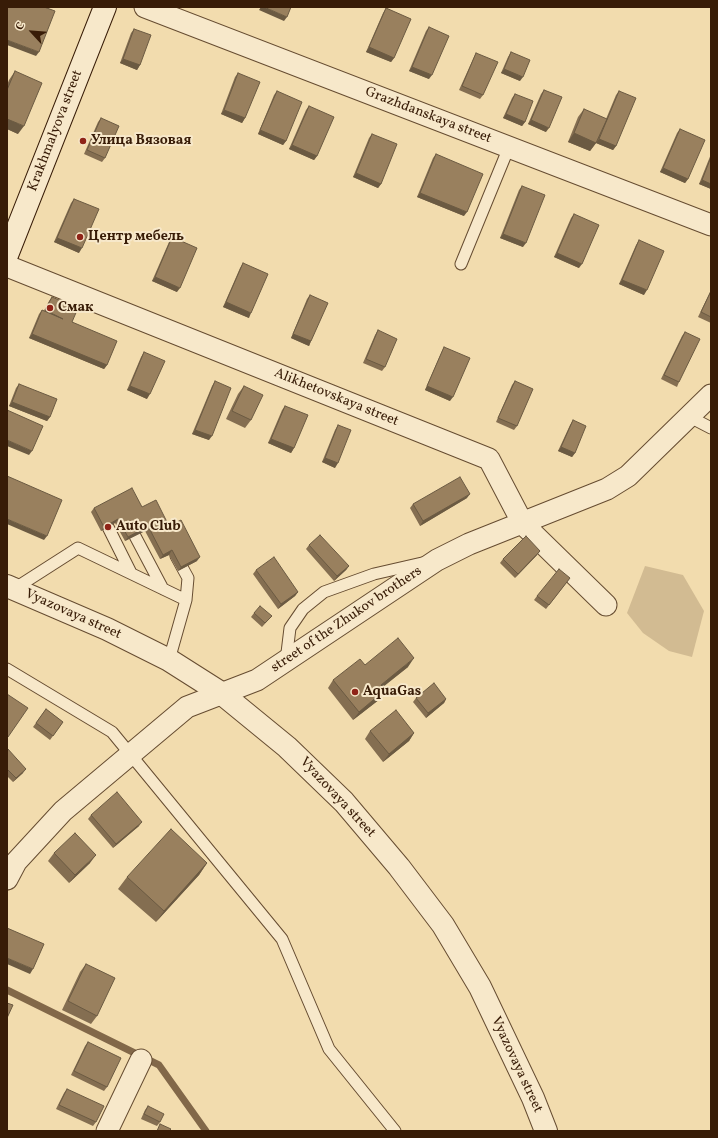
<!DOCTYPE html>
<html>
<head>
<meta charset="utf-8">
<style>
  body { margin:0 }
  #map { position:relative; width:718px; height:1138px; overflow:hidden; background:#f2dcae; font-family:Vollkorn,serif }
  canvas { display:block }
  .frame { position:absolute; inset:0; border:8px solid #381c07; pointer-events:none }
  .north { position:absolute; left:12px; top:12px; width:40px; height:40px; -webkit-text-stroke:3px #f7e8ca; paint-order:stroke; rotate:296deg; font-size:11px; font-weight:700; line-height:16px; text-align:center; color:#381c07 }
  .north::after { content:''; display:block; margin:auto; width:14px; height:18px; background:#381c07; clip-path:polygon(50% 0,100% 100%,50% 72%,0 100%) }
</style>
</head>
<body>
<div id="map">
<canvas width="718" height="1138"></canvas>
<div class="frame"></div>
<div class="north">С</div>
</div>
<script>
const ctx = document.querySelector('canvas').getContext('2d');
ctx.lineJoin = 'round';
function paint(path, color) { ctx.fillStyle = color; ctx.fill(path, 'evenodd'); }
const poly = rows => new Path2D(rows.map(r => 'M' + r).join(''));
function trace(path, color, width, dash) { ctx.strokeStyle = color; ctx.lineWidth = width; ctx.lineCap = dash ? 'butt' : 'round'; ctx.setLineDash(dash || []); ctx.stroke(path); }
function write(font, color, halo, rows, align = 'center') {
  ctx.font = font + ' Vollkorn,serif'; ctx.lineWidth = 4; ctx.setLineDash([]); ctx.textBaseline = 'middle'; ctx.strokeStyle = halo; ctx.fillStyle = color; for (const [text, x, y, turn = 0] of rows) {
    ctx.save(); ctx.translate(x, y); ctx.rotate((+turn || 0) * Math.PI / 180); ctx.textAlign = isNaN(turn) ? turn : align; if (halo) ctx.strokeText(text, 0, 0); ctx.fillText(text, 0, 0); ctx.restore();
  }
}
paint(poly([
  [645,566,683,575,704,611,692,657,669,651,643,633,627,613]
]), '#d2bb92');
trace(poly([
  [7,990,159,1065,206,1131]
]), '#826849', 7);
const service = poly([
  [461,264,509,147],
  [688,416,711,428],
  [108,527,131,573],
  [135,536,163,589],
  [176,556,188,578,186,600],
  [14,589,78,548,186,600,169,660],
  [286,661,290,628,303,609,324,592,374,574,422,563],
  [7,669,112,732,282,939,329,1049,395,1131]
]);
const minor = poly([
  [145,7,711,225],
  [7,266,489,459,523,524,606,605],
  [7,879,16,862,63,811,187,707,257,680,437,560,469,544,607,489,628,476,711,395],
  [107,1131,141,1060]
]);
const tertiary = poly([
  [7,586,107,629,169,660,221,693,287,747,344,802,399,867,443,925,480,987,533,1098,546,1131]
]);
const secondary = poly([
  [7,255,105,7]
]);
trace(service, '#664c31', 13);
trace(minor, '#664c31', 23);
trace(tertiary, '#664c31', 24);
trace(secondary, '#381c07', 24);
trace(service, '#f7e8ca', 11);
trace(minor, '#f7e8ca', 21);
trace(tertiary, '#f7e8ca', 22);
trace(secondary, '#f7e8ca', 22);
paint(poly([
  [386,8,394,58,391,62,366,52,383,13],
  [429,27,429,79,409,71,426,31],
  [134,29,140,65,137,70,120,63,131,33],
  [511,52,520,81,501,73,508,57],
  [476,53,483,95,480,99,459,90,474,57],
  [15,71,18,134,7,129,7,85,9,80],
  [238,73,245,118,242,123,221,114,235,77],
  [544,90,546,132,528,124,541,94],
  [277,91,286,141,283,145,258,134,274,95],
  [619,91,616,146,613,150,596,143,590,151,568,142,578,117,584,109,606,119,616,95],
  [515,94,525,122,522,126,503,118,512,98],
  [309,106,317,156,314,160,289,149,306,110],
  [101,118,105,158,102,162,84,154,98,122],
  [680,129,688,179,685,183,660,172,677,133],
  [372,134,381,184,378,188,353,177,369,138],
  [436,154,464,216,417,197,433,158],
  [711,154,711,189,699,184],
  [522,186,523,247,500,238,519,190],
  [74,199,79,253,54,242,71,203],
  [574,214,579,268,554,257,571,218],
  [172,237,177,292,152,281,169,242],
  [639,240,644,295,619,284,636,245],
  [243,263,249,318,223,307,240,268],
  [711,290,711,323,698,317],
  [310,295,311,341,309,346,291,338,307,299],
  [52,297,107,365,104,369,29,338,39,314,42,310,44,311,49,301],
  [378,330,385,367,382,371,363,363,375,335],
  [685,332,679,382,677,387,661,379,682,336],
  [444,347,450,401,425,390,442,351],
  [144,352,147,399,127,390,141,357],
  [215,381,209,440,192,434,212,386],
  [515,381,517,426,514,430,496,422,512,385],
  [19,384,50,417,47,421,9,406,16,388],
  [244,386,251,420,245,428,226,419,238,394],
  [285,406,294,448,291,453,268,443,282,410],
  [573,420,575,453,572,457,558,451,570,425],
  [338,425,335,468,322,462,335,430],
  [467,498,420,526,410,508,413,504],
  [142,507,169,526,197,561,178,571,169,555,160,559,145,531,125,541,115,523,101,531,91,512,94,508],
  [309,545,349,566,346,570,334,581,306,549],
  [537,555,515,578,500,563,503,559],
  [256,570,298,592,295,596,278,609,253,574],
  [570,578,546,609,534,600,537,596],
  [254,613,272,616,262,627,251,617],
  [365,665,408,667,383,687,385,690,380,699,353,720,328,688,333,680],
  [416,698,446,699,444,703,426,718,413,702],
  [46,709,63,722,50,740,33,727],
  [370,731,414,733,409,741,383,762,365,739],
  [7,748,23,773,13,782,7,776],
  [91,815,139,826,113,848,88,819],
  [54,853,90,863,69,883,48,861],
  [207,863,199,875,156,922,118,889,127,877],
  [86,964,97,1016,91,1024,62,1010,80,972],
  [88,1042,107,1087,104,1091,71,1075,85,1046],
  [67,1089,96,1122,93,1126,56,1109,64,1093],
  [148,1106,160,1122,157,1126,141,1119,145,1110]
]), '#846e51');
paint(poly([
  [261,7,264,7,287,17,284,21,259,10],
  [7,40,39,52,36,56,7,45],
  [369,47,394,58,391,62,366,52],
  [123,59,140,65,137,70,120,63],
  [412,67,432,75,429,79,409,71],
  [504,69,523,77,520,81,501,73],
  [224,110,245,118,242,123,221,114],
  [506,114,525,122,522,126,503,118],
  [7,119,24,126,18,134,7,129],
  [531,120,549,128,546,132,528,124],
  [260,130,286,141,283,145,258,134],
  [574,133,596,143,599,139,616,146,613,150,596,143,590,151,568,142],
  [292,145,317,156,314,160,289,149],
  [663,168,688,179,685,183,660,172],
  [356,173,381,184,378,188,353,177],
  [702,180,711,184,711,189,699,184],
  [420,193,467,212,464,216,417,197],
  [503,234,526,243,523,247,500,238],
  [57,238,82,248,79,253,54,242],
  [557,253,582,264,579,268,554,257],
  [155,277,180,288,177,292,152,281],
  [622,280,647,290,644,295,619,284],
  [226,302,251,313,249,318,223,307],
  [32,334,107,365,104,369,29,338],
  [293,334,311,341,309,346,291,338],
  [130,386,150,394,147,399,127,390],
  [427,386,453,397,450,401,425,390],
  [12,402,50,417,47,421,9,406],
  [195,430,212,436,209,440,192,434],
  [271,439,294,448,291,453,268,443],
  [7,440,32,451,29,455,7,446],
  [561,447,575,453,572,457,558,451],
  [325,458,338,463,335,468,322,462],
  [470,494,467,498,420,526,423,521],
  [7,519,47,536,44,540,7,524],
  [118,519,115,523,101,531,104,527],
  [148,526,145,531,125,541,128,537],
  [172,550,169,555,160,559,163,555],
  [540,551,537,555,515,578,518,574],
  [200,557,197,561,178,571,181,567],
  [349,566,346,570,334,581,337,576],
  [298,592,295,596,278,609,281,604],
  [414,658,408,667,375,693,381,685],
  [385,690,380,699,353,720,359,712],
  [446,699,444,703,426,718,428,713],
  [414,733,409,741,383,762,389,754],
  [26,769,23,773,13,782,16,778],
  [142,822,139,826,113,848,116,844],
  [96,855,90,863,69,883,75,875],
  [207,863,199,875,156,922,164,911],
  [7,958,33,969,30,974,7,964]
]), '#6b5a42');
const building = poly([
  [7,7,44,7,55,11,39,52,7,40,7,7],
  [264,7,291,7,287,17,264,7],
  [386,8,411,19,394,58,369,47,386,8],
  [429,27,449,36,432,75,412,67,429,27],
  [134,29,151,35,140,65,123,59,134,29],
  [511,52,530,60,523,77,504,69,511,52],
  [476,53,498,62,483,95,462,86,476,53],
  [15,71,42,83,24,126,7,119,7,90,15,71],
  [238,73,260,82,245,118,224,110,238,73],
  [544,90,562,97,549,128,531,120,544,90],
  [277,91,302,102,286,141,260,130,277,91],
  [619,91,636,98,616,146,599,139,619,91],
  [515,94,533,101,525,122,506,114,515,94],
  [309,106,334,117,317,156,292,145,309,106],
  [584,109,607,119,596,143,574,133,584,109],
  [101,118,119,126,105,158,87,150,101,118],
  [680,129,705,140,688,179,663,168,680,129],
  [372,134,397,144,381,184,356,173,372,134],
  [436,154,483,174,467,212,420,193,436,154],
  [711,157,711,184,702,180,711,157],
  [522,186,545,195,526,243,503,234,522,186],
  [74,199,99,209,82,248,57,238,74,199],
  [574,214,599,225,582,264,557,253,574,214],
  [172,237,197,248,180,288,155,277,172,237],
  [639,240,664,251,647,290,622,280,639,240],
  [243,263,268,274,251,313,226,302,243,263],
  [711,291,711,317,701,312,711,291],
  [310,295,328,303,311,341,293,334,310,295],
  [52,297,78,308,72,322,117,341,107,365,32,334,42,310,63,319,45,310,52,297],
  [378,330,397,339,385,367,366,359,378,330],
  [685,332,700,339,679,382,664,375,685,332],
  [444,347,470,358,453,397,427,386,444,347],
  [144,352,165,361,150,394,130,386,144,352],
  [215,381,231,388,212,436,195,430,215,381],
  [515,381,533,389,517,426,498,418,515,381],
  [19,384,57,399,50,417,12,402,19,384],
  [244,386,263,395,251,420,232,411,244,386],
  [285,406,308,415,294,448,271,439,285,406],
  [7,410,43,426,32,451,7,440,7,410],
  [573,420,586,426,575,453,561,447,573,420],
  [338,425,351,430,338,463,325,458,338,425],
  [7,476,62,500,47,536,7,519,7,476],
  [460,477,470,494,423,521,413,504,460,477],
  [132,488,142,507,156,500,169,526,181,520,200,557,181,567,172,550,163,555,148,526,128,537,118,519,104,527,94,508,132,488],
  [320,535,349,566,337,576,309,545,320,535],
  [526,536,540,551,518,574,503,559,526,536],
  [274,557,298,592,281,604,256,570,274,557],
  [559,569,570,578,549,605,537,596,559,569],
  [260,606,272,616,265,623,254,613,260,606],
  [398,638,414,658,381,685,385,690,359,712,333,680,360,659,365,665,398,638],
  [434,683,446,699,428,713,416,698,434,683],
  [7,694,28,708,8,737,7,736,7,694],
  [46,709,63,722,53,736,36,723,46,709],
  [396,710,414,733,389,754,370,731,396,710],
  [7,748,26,769,16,778,7,769,7,748],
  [117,792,142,822,116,844,91,815,117,792],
  [171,829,207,863,164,911,127,877,171,829],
  [75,833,96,855,75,875,54,853,75,833],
  [7,928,44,944,33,969,7,958,7,928],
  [86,964,115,978,97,1016,68,1001,86,964],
  [7,1003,13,1005,7,1018,7,1003],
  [88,1042,121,1058,107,1087,74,1071,88,1042],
  [67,1089,104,1106,96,1122,59,1105,67,1089],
  [148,1106,164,1114,160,1122,144,1114,148,1106],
  [160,1124,171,1129,169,1131,157,1131,160,1124]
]);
paint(building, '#99805e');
trace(building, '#6b5a42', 1);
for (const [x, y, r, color] of [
  [83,141,4,"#8f2418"],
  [80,237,4,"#8f2418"],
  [50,308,4,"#8f2418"],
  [108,527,4,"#8f2418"],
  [355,692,4,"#8f2418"]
]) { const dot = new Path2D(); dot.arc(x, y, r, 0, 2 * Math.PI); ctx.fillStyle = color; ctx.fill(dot); trace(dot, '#f7e8ca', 1.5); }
write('14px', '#381c07', '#f7e8ca', [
  ["Grazhdanskaya street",428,116,21],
  ["Krakhmalyova street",56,131,-69],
  ["Alikhetovskaya street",336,398,22],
  ["Vyazovaya street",73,615,24],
  ["street of the Zhukov brothers",347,620,-34],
  ["Vyazovaya street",337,798,47],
  ["Vyazovaya street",516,1065,65]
]);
write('bold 14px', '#381c07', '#f7e8ca', [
  ["Улица Вязовая",91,141],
  ["Центр мебель",88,237],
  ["Смак",58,308],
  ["Auto Club",116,527],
  ["AquaGas",363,692]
], 'left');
</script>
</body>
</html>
